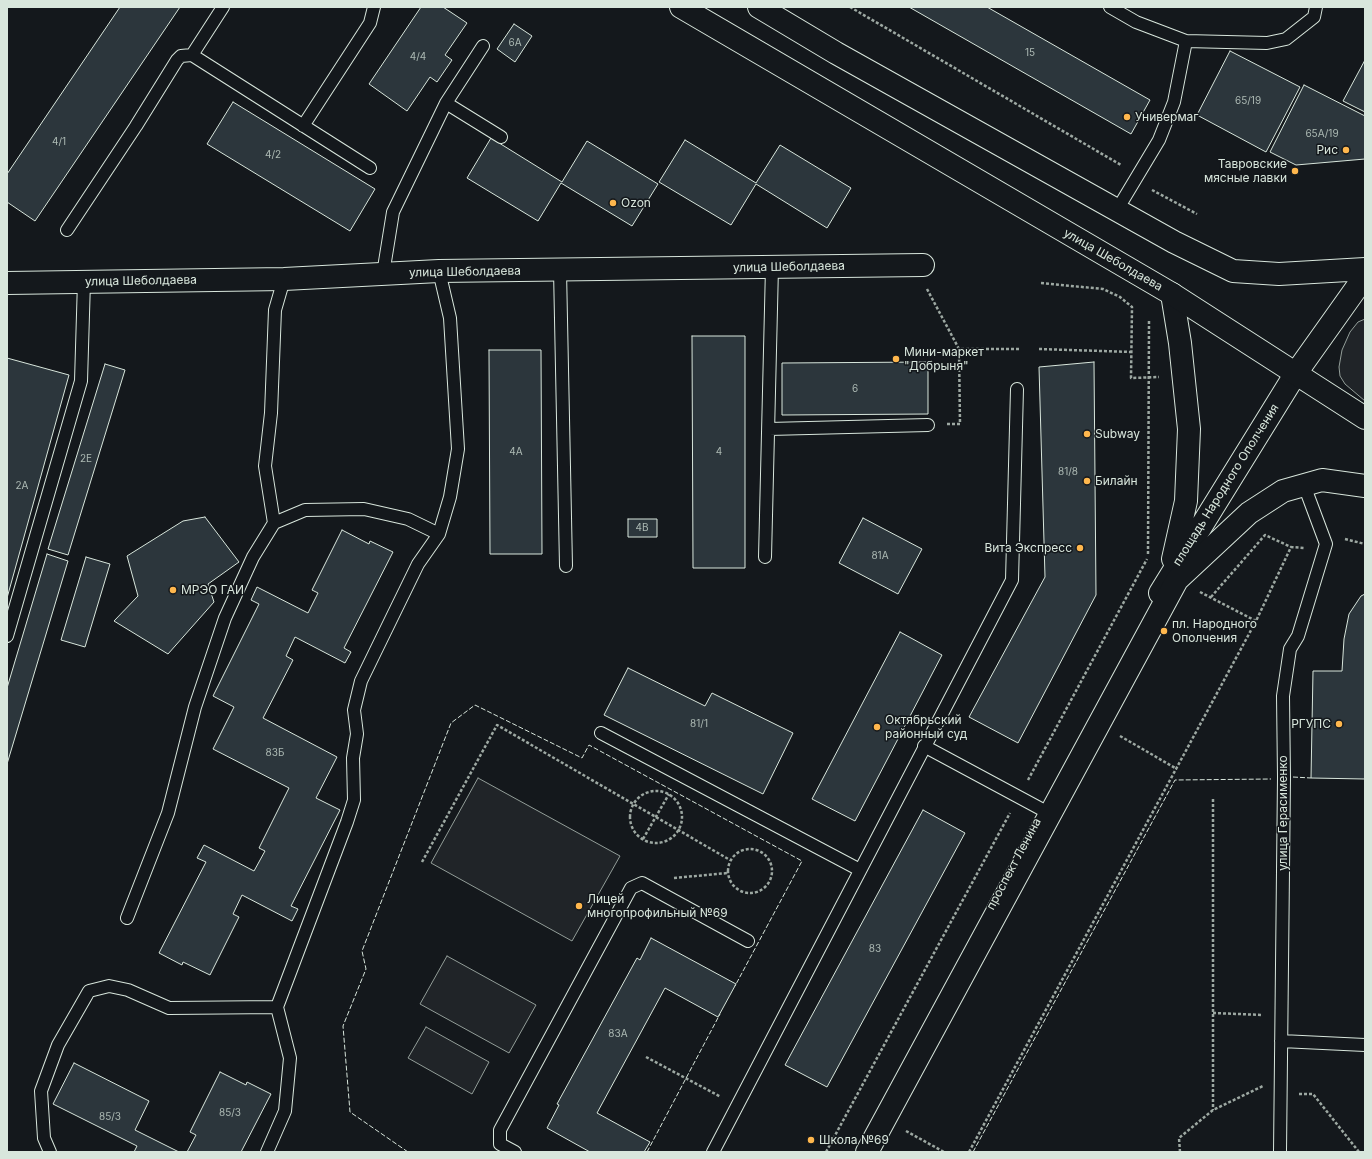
<!DOCTYPE html>
<html>
<head>
<meta charset="utf-8">
<style>
  body { margin:0 }
  #map { position:relative; width:1372px; height:1159px; overflow:hidden; background:#14181c; font-family:Inter,sans-serif }
  canvas { display:block }
  .frame { position:absolute; inset:0; border:8px solid #d8e6dc; pointer-events:none }
</style>
</head>
<body>
<div id="map">
<canvas width="1372" height="1159"></canvas>
<div class="frame"></div>
</div>
<script>
const ctx = document.querySelector('canvas').getContext('2d');
ctx.lineJoin = 'round';
function paint(path, color) { ctx.fillStyle = color; ctx.fill(path, 'evenodd'); }
const poly = rows => new Path2D(rows.map(r => 'M' + r).join(''));
function trace(path, color, width, dash) { ctx.strokeStyle = color; ctx.lineWidth = width; ctx.lineCap = dash ? 'butt' : 'round'; ctx.setLineDash(dash || []); ctx.stroke(path); }
function write(font, color, halo, rows, align = 'center') {
  ctx.font = font + ' Inter,sans-serif'; ctx.lineWidth = 3; ctx.setLineDash([]); ctx.textBaseline = 'middle'; ctx.strokeStyle = halo; ctx.fillStyle = color; for (const [text, x, y, turn = 0] of rows) {
    ctx.save(); ctx.translate(x, y); ctx.rotate((+turn || 0) * Math.PI / 180); ctx.textAlign = isNaN(turn) ? turn : align; if (halo) ctx.strokeText(text, 0, 0); ctx.fillText(text, 0, 0); ctx.restore();
  }
}
const green = poly([
  [1365,319,1365,401,1345,384,1340,376,1339,367,1342,350,1350,332,1358,322,1365,319],
  [478,778,620,856,572,941,431,863,478,778],
  [447,956,536,1005,509,1053,420,1004,447,956],
  [426,1027,489,1062,472,1094,408,1058,426,1027]
]);
paint(green, '#202428');
trace(green, '#939e99', 1);
const building = poly([
  [120,7,180,7,35,221,7,202,7,174,120,7],
  [421,7,443,7,467,23,445,55,452,60,437,82,430,77,407,111,369,84,421,7],
  [909,7,987,7,1150,100,1131,134,909,7],
  [514,24,532,36,515,62,497,49,514,24],
  [1230,51,1300,87,1266,152,1197,115,1230,51],
  [1365,60,1365,112,1343,101,1365,60],
  [1304,85,1365,116,1365,159,1296,165,1270,152,1304,85],
  [233,102,375,189,350,231,207,144,233,102],
  [491,138,562,182,587,141,658,184,632,226,561,183,538,221,467,178,491,138],
  [685,140,756,183,780,145,851,188,827,228,756,184,731,225,659,182,685,140],
  [692,336,745,336,745,568,693,568,692,336],
  [489,350,541,350,542,554,490,554,489,350],
  [7,358,69,375,7,598,7,358],
  [928,362,928,414,782,415,782,363,928,362],
  [1094,362,1096,595,1018,743,969,717,1045,577,1039,367,1094,362],
  [105,364,125,370,68,555,48,549,105,364],
  [205,517,239,562,208,584,214,602,168,654,114,621,138,596,127,556,183,521,205,517],
  [863,518,922,549,898,594,839,563,863,518],
  [628,519,657,519,657,537,628,537,628,519],
  [342,530,369,544,370,541,393,552,344,648,351,652,345,663,295,637,286,656,293,660,263,718,337,757,316,798,340,810,291,906,298,909,292,921,242,895,233,914,239,917,210,975,183,962,182,965,159,953,206,862,197,858,204,845,254,871,265,851,259,848,289,788,213,749,234,707,213,696,259,604,251,600,257,587,308,613,318,593,312,590,342,530],
  [47,554,68,561,7,764,7,688,47,554],
  [86,557,110,564,85,647,61,640,86,557],
  [1365,594,1365,779,1311,778,1313,671,1342,671,1344,639,1349,614,1361,596,1365,594],
  [900,632,942,655,855,821,812,799,900,632],
  [628,668,705,706,712,693,793,733,763,794,604,715,628,668],
  [923,810,965,833,827,1087,785,1065,923,810],
  [651,938,736,984,718,1017,665,988,597,1113,650,1142,644,1152,590,1152,547,1128,559,1105,557,1104,637,958,640,960,651,938],
  [74,1063,149,1101,135,1130,179,1152,134,1152,137,1146,53,1104,74,1063],
  [220,1072,246,1085,247,1082,271,1094,241,1152,187,1152,196,1135,190,1132,220,1072]
]);
paint(building, '#2c363c');
trace(building, '#d8e6dc', 1);
const lane = poly([
  [1110,7,1136,22,1186,41,1267,43,1286,39,1314,17,1316,7],
  [192,55,370,168],
  [446,103,501,137],
  [303,126,370,23,374,7],
  [1117,210,1159,140,1174,102,1186,41],
  [67,230,136,126,177,60,181,56,192,55,223,7],
  [560,270,566,566],
  [383,274,393,212,446,103,483,46],
  [769,429,928,425],
  [274,523,265,466,271,413,275,310,284,279],
  [765,557,772,267],
  [7,636,81,381,84,281],
  [601,733,860,870],
  [924,746,1043,810],
  [127,918,168,813,195,707,225,618,253,557,274,523,305,510,364,509,408,519,439,534],
  [1281,1041,1365,1045],
  [50,1152,44,1138,41,1091,58,1045,89,991,109,986,128,990,169,1008,277,1007],
  [267,1152,285,1111,290,1058,277,1007,347,822,354,800,353,758,357,734,354,710,361,681,418,564,439,534,450,497,458,449,450,318,439,271],
  [515,1152,500,1144,500,1130,631,888,642,883,748,941],
  [713,1152,1012,580,1017,389],
  [1280,1152,1284,777,1283,696,1290,649,1298,636,1326,544,1304,485]
]);
const street = poly([
  [7,283,284,279,439,271,923,265],
  [1172,294,1180,343,1189,429,1186,501,1173,559],
  [1160,593,1296,373]
]);
const secondary = poly([
  [867,1152,1177,580,1249,513,1283,491,1322,480,1365,486]
]);
const primary = poly([
  [681,7,1172,294,1365,418],
  [759,7,836,53,1174,242,1233,271,1279,274,1365,269],
  [1296,373,1365,276]
]);
trace(lane, '#d8e6dc', 14);
trace(street, '#d8e6dc', 24);
trace(secondary, '#d8e6dc', 24);
trace(primary, '#d8e6dc', 24);
trace(poly([
  [850,7,1121,165],
  [1152,190,1197,214],
  [1041,283,1103,289,1120,297,1132,307,1131,378,1159,377],
  [927,289,959,349],
  [1039,349,1132,352],
  [947,424,960,424,959,349,1019,349],
  [1345,539,1365,544],
  [1148,554,1149,320],
  [1200,592,1256,621],
  [1211,597,1265,535,1291,547],
  [1120,736,1177,769],
  [1028,780,1147,559],
  '630 817a26 26 0 1 1 52 0a26 26 0 1 1-52 0Z',
  [1213,799,1213,1110],
  [643,839,669,794],
  '728 871a22 22 0 1 1 44 0a22 22 0 1 1-44 0Z',
  [422,862,497,725,730,860],
  [674,878,728,873],
  [1213,1013,1263,1015],
  [646,1057,721,1097],
  [1299,1094,1313,1094,1359,1152],
  [906,1131,944,1152],
  [826,1152,1010,813],
  [969,1152,1256,621,1291,547,1305,548],
  [1180,1152,1179,1138,1213,1110,1263,1086]
]), '#9da8a2', 2.5, [3, 2]);
trace(lane, '#14181c', 12);
trace(street, '#14181c', 22);
trace(secondary, '#14181c', 22);
trace(primary, '#14181c', 22);
trace(poly([
  [1293,777,1311,778],
  [408,1152,350,1112,343,1026,366,969,362,951,451,723,475,705,582,758,589,745,802,861,735,986],
  [647,1152,720,1014],
  [973,1152,1175,780,1271,779]
]), '#d8e6dc', 1, [5, 2]);
for (const [x, y, r, color] of [
  [1127,117,4,"#ffb74d"],
  [1346,150,4,"#ffb74d"],
  [1295,171,4,"#ffb74d"],
  [613,203,4,"#ffb74d"],
  [896,359,4,"#ffb74d"],
  [1087,434,4,"#ffb74d"],
  [1087,481,4,"#ffb74d"],
  [1080,548,4,"#ffb74d"],
  [173,590,4,"#ffb74d"],
  [1164,631,4,"#ffb74d"],
  [1339,724,4,"#ffb74d"],
  [877,727,4,"#ffb74d"],
  [579,906,4,"#ffb74d"],
  [811,1140,4,"#ffb74d"]
]) { const dot = new Path2D(); dot.arc(x, y, r, 0, 2 * Math.PI); ctx.fillStyle = color; ctx.fill(dot); trace(dot, '#14181c', 1.5); }
write('10px', '#adbab4', null, [
  ["6А",515,43],
  ["15",1030,53],
  ["4/4",418,57],
  ["65/19",1248,101],
  ["65А/19",1322,134],
  ["4/1",59,142],
  ["4/2",273,155],
  ["6",855,389],
  ["4А",516,452],
  ["4",719,452],
  ["2Е",86,459],
  ["81/8",1068,472],
  ["2А",22,486],
  ["4В",642,528],
  ["81А",880,556],
  ["81/1",699,724],
  ["83Б",275,753],
  ["83",875,949],
  ["83А",618,1034],
  ["85/3",230,1113],
  ["85/3",110,1117]
]);
write('12px', '#d8e6dc', '#14181c', [
  ["Универмаг",1135,117],
  ["Рис",1338,150,"right"],
  ["Тавровские",1287,164,"right"],
  ["мясные лавки",1287,178,"right"],
  ["Ozon",621,203],
  ["Мини-маркет",904,352],
  ["\"Добрыня\"",904,366],
  ["Subway",1095,434],
  ["Билайн",1095,481],
  ["Вита Экспресс",1072,548,"right"],
  ["МРЭО ГАИ",181,590],
  ["пл. Народного",1172,624],
  ["Ополчения",1172,638],
  ["Октябрьский",885,720],
  ["районный суд",885,734],
  ["РГУПС",1331,724,"right"],
  ["Лицей",587,899],
  ["многопрофильный №69",587,913],
  ["Школа №69",819,1140]
], 'left');
write('12px', '#d8e6dc', '#14181c', [
  ["улица Шеболдаева",1113,260,30],
  ["улица Шеболдаева",789,267,-1],
  ["улица Шеболдаева",465,272,-1],
  ["улица Шеболдаева",141,281,-1],
  ["площадь Народного Ополчения",1226,485,-58],
  ["улица Герасименко",1283,813,-90],
  ["проспект Ленина",1014,864,-62]
]);
</script>
</body>
</html>
